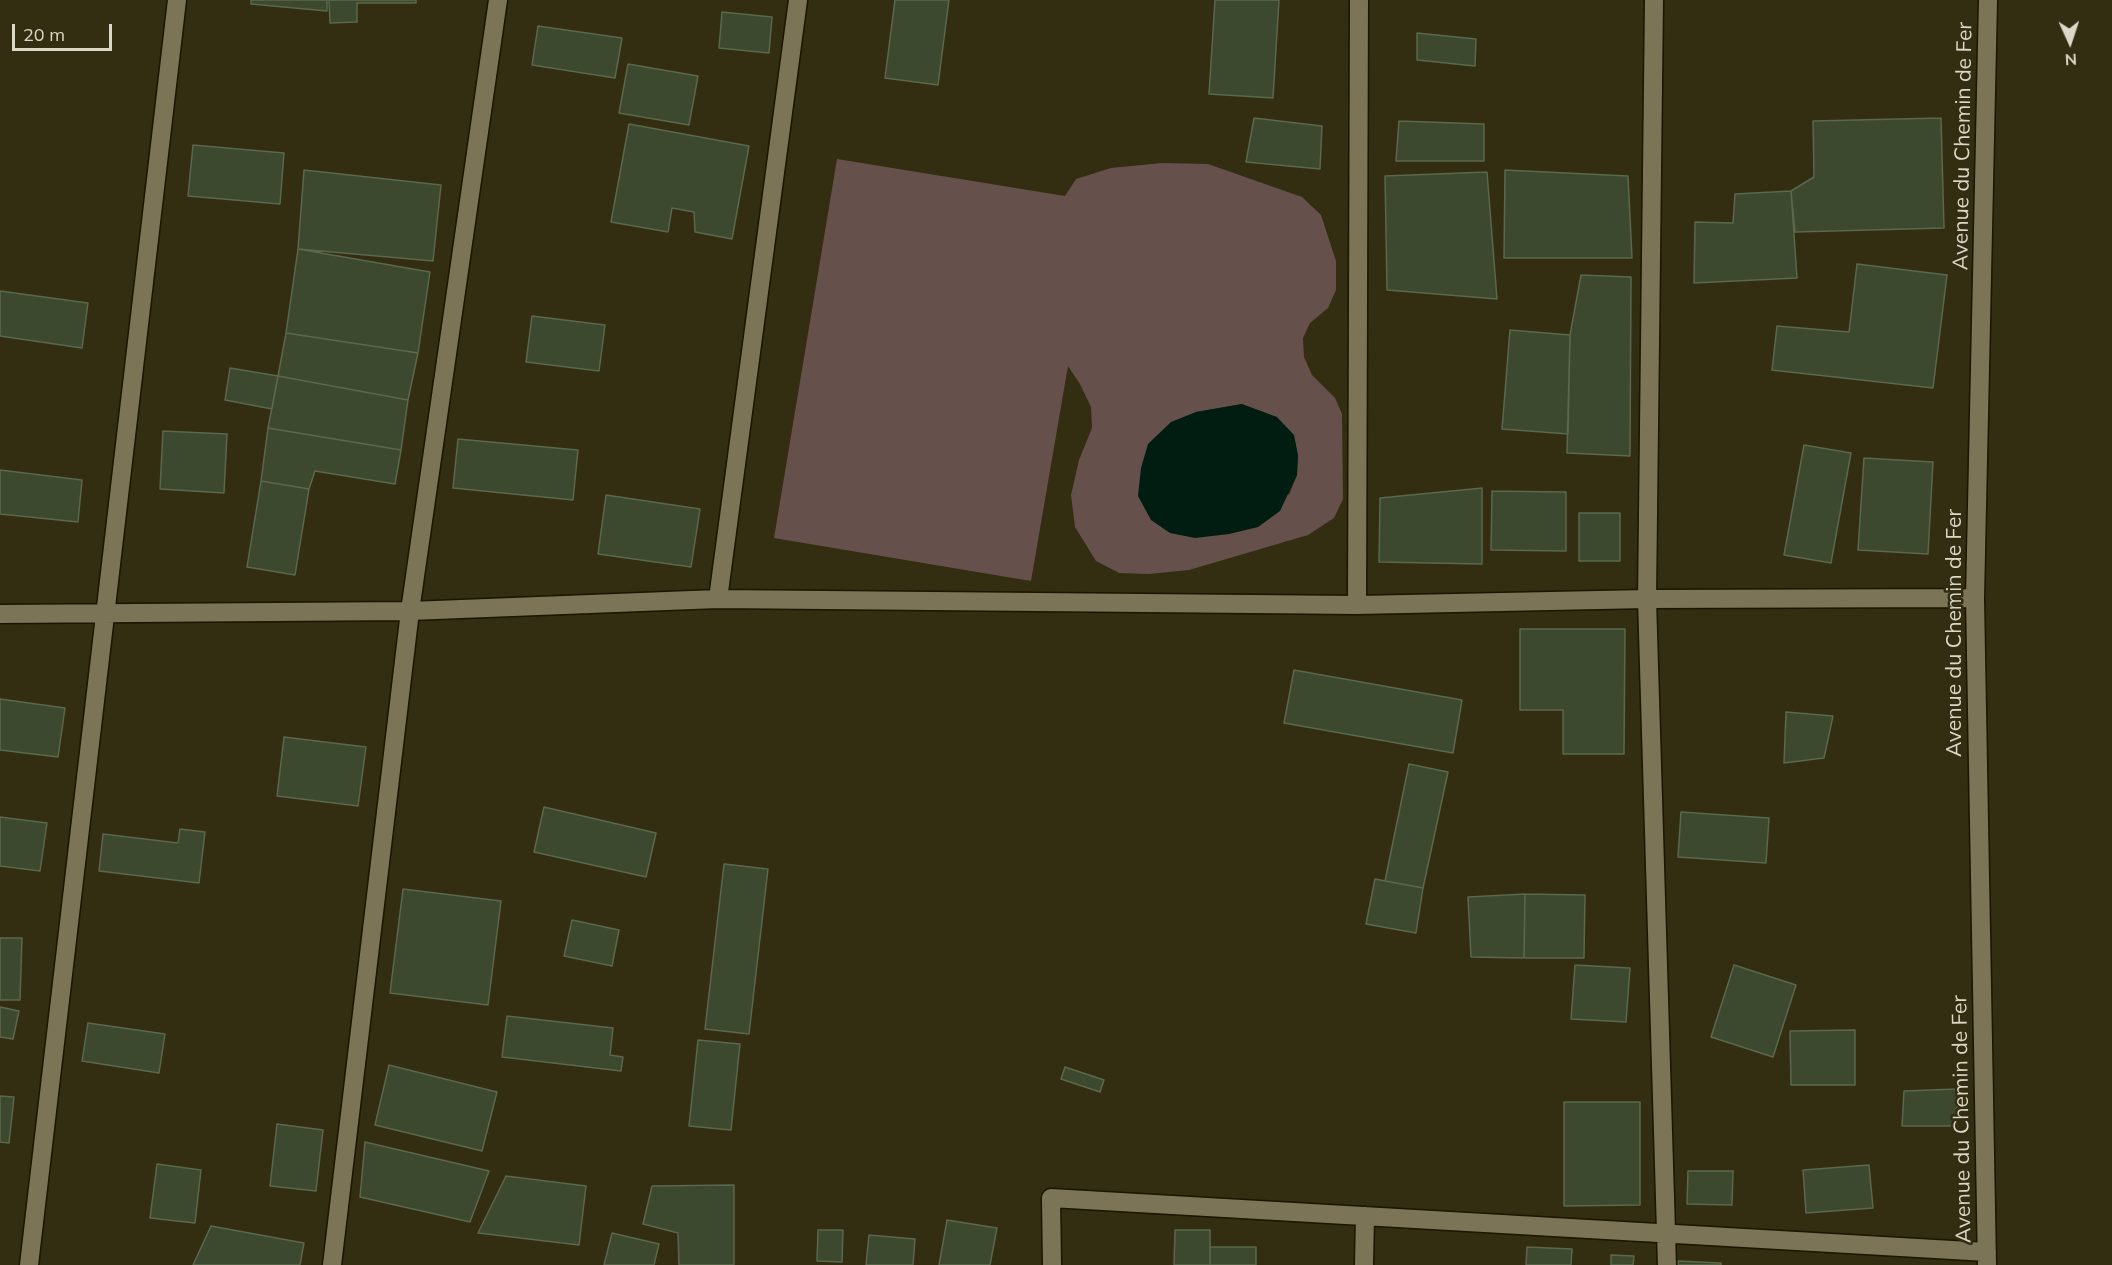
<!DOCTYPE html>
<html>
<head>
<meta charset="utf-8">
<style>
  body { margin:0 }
  #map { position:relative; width:2112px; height:1265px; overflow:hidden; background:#332d11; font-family:Mulish,sans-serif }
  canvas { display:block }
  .north { position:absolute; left:2040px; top:12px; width:60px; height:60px; -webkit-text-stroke:4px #332d11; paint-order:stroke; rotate:177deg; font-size:16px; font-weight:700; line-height:24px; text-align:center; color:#dcd8c8 }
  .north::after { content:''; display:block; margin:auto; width:21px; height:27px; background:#dcd8c8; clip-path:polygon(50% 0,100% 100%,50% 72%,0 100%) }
  .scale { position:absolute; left:12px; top:24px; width:100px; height:27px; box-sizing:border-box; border:3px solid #dcd8c8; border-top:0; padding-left:8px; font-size:18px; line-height:21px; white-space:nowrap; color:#dcd8c8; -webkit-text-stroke:4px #332d11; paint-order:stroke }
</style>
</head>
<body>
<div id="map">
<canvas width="2112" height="1265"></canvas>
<div class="north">N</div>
<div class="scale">20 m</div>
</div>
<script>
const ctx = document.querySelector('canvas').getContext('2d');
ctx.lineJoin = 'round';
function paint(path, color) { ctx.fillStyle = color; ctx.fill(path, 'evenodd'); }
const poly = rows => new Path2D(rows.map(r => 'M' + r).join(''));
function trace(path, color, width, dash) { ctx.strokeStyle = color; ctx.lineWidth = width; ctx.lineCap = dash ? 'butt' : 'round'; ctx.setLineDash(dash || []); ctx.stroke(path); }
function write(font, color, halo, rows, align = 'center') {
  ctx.font = font + ' Mulish,sans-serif'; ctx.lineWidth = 5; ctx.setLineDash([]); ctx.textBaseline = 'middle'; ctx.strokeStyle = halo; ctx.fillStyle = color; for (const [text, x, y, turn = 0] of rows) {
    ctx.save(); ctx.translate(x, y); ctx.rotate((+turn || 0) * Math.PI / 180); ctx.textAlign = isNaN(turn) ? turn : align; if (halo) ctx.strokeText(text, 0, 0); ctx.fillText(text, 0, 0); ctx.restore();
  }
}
paint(poly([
  [837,159,1065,196,1076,179,1111,168,1162,163,1208,164,1302,197,1321,215,1336,261,1336,290,1328,308,1310,323,1303,338,1304,357,1312,375,1335,398,1342,414,1343,499,1334,518,1308,535,1189,570,1149,574,1119,573,1096,561,1075,527,1071,495,1079,460,1092,428,1091,407,1080,384,1068,366,1031,581,774,538],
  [1242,404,1298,455,1297,475,1289,495,1196,412]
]), '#66504b');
paint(poly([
  [1242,404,1277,417,1294,435,1298,455,1297,475,1280,511,1258,527,1229,534,1195,538,1170,533,1151,520,1138,496,1141,468,1148,444,1171,422,1196,412]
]), '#011c10');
const building = poly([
  [251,0,327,0,327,11,251,4,251,0],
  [329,0,416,0,416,3,357,3,357,22,330,23,329,0],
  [895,0,949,0,938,85,885,78,895,0],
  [1215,0,1279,0,1273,98,1209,94,1215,0],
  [722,12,772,17,769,53,719,48,722,12],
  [538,26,622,38,615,78,532,65,538,26],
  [1417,33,1476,39,1475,66,1417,60,1417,33],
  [628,64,698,76,689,125,619,113,628,64],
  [1254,118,1322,126,1320,169,1246,162,1254,118],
  [1941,118,1944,228,1795,232,1791,191,1814,177,1813,121,1941,118],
  [1399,121,1484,124,1484,161,1396,161,1399,121],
  [629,124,749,146,732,239,695,232,694,212,672,208,668,232,611,222,629,124],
  [193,145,284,153,280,204,188,196,193,145],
  [304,170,441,185,433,261,298,249,304,170],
  [1505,170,1628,176,1632,258,1504,258,1505,170],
  [1487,172,1497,299,1387,290,1385,176,1487,172],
  [1791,191,1797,278,1694,283,1695,222,1733,223,1735,194,1791,191],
  [298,249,430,272,418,353,286,333,298,249],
  [1857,264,1947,275,1933,388,1772,370,1777,326,1849,332,1857,264],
  [1581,275,1631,277,1630,456,1567,453,1570,335,1581,275],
  [0,291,88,303,82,348,0,336,0,291],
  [532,316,605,325,599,371,526,362,532,316],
  [1510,330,1570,335,1568,434,1502,429,1510,330],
  [286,333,418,353,408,400,278,376,286,333],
  [230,368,278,376,272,409,225,400,230,368],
  [278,376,408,400,401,450,268,428,278,376],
  [268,428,401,450,395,484,315,471,309,489,261,481,268,428],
  [163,431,227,434,224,493,160,489,163,431],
  [458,439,578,450,573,500,453,488,458,439],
  [1804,445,1851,453,1831,563,1784,555,1804,445],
  [1864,458,1933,462,1928,554,1858,550,1864,458],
  [0,470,82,480,78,522,0,514,0,470],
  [261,481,309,489,295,575,247,567,261,481],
  [1482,488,1482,564,1379,562,1380,498,1482,488],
  [1492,491,1566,492,1566,551,1491,550,1492,491],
  [606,495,700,509,691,567,598,554,606,495],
  [1579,513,1620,513,1620,561,1579,561,1579,513],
  [1520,629,1625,629,1624,754,1563,754,1563,710,1520,710,1520,629],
  [1294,670,1462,700,1453,753,1284,723,1294,670],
  [0,699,65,708,58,757,0,750,0,699],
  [1786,712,1833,716,1824,758,1784,763,1786,712],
  [284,737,366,747,358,806,277,796,284,737],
  [1409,764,1448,772,1423,888,1385,881,1409,764],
  [544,807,656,833,646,877,534,852,544,807],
  [1681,812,1769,818,1766,863,1678,857,1681,812],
  [0,817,47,823,40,871,0,866,0,817],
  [180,829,205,832,199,883,99,871,103,834,178,843,180,829],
  [724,864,768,869,749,1034,705,1029,724,864],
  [1375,879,1423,888,1416,933,1366,924,1375,879],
  [403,889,501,901,488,1005,390,993,403,889],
  [1525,894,1524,958,1471,957,1468,897,1525,894],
  [1525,894,1585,895,1584,958,1524,958,1525,894],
  [572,920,619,930,612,966,564,956,572,920],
  [0,938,22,938,20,1000,0,1000,0,938],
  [1575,965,1630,968,1626,1022,1571,1019,1575,965],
  [1734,965,1796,985,1773,1057,1711,1037,1734,965],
  [0,1007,19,1011,13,1039,0,1037,0,1007],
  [507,1016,613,1028,610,1055,623,1057,621,1071,502,1057,507,1016],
  [88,1023,165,1034,159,1073,82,1061,88,1023],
  [1855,1030,1855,1085,1791,1085,1790,1031,1855,1030],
  [698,1040,740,1044,731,1130,689,1126,698,1040],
  [389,1065,497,1092,482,1151,375,1125,389,1065],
  [1065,1067,1104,1080,1100,1092,1061,1079,1065,1067],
  [1957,1089,1957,1126,1902,1126,1904,1091,1957,1089],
  [0,1096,14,1097,9,1143,0,1142,0,1096],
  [1564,1102,1640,1102,1640,1205,1564,1206,1564,1102],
  [277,1124,323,1130,316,1191,270,1186,277,1124],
  [365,1142,489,1171,470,1222,360,1197,365,1142],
  [157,1164,201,1170,195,1223,150,1218,157,1164],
  [1869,1165,1873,1208,1806,1213,1803,1170,1869,1165],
  [1688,1171,1733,1171,1732,1205,1687,1204,1688,1171],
  [506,1176,586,1186,579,1245,478,1233,506,1176],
  [734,1185,734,1265,679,1265,678,1233,643,1224,652,1186,734,1185],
  [947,1220,997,1228,990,1265,939,1265,947,1220],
  [211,1226,304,1243,300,1265,193,1265,211,1226],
  [818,1230,843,1230,842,1262,817,1261,818,1230],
  [1175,1230,1210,1230,1210,1265,1174,1265,1175,1230],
  [612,1233,659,1244,654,1265,604,1265,612,1233],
  [869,1235,915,1239,913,1265,866,1265,869,1235],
  [1210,1247,1256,1247,1256,1265,1210,1265,1210,1247],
  [1527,1247,1572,1249,1571,1265,1526,1265,1527,1247],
  [1611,1255,1634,1256,1633,1265,1611,1265,1611,1255],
  [1678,1261,1721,1263,1721,1265,1678,1265,1678,1261]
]);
paint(building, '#3d492f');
trace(building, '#5b684c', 1.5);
const minor = poly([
  [1654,0,1647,599,1667,1265],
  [718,599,798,0],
  [1357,605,1359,0],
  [0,614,410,611,718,599,1357,605,1647,599,1975,598],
  [29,1265,177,0],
  [332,1265,410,611,498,0],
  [1052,1265,1051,1198,1987,1252],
  [1364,1265,1365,1216],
  [1987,1265,1975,598,1988,0]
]);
trace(minor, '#1b1500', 21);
trace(minor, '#7b7456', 18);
write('21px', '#dcd8c8', '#332d11', [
  ["Avenue du Chemin de Fer",1963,146,-89],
  ["Avenue du Chemin de Fer",1955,633,-90],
  ["Avenue du Chemin de Fer",1962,1119,-91]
]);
</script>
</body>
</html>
